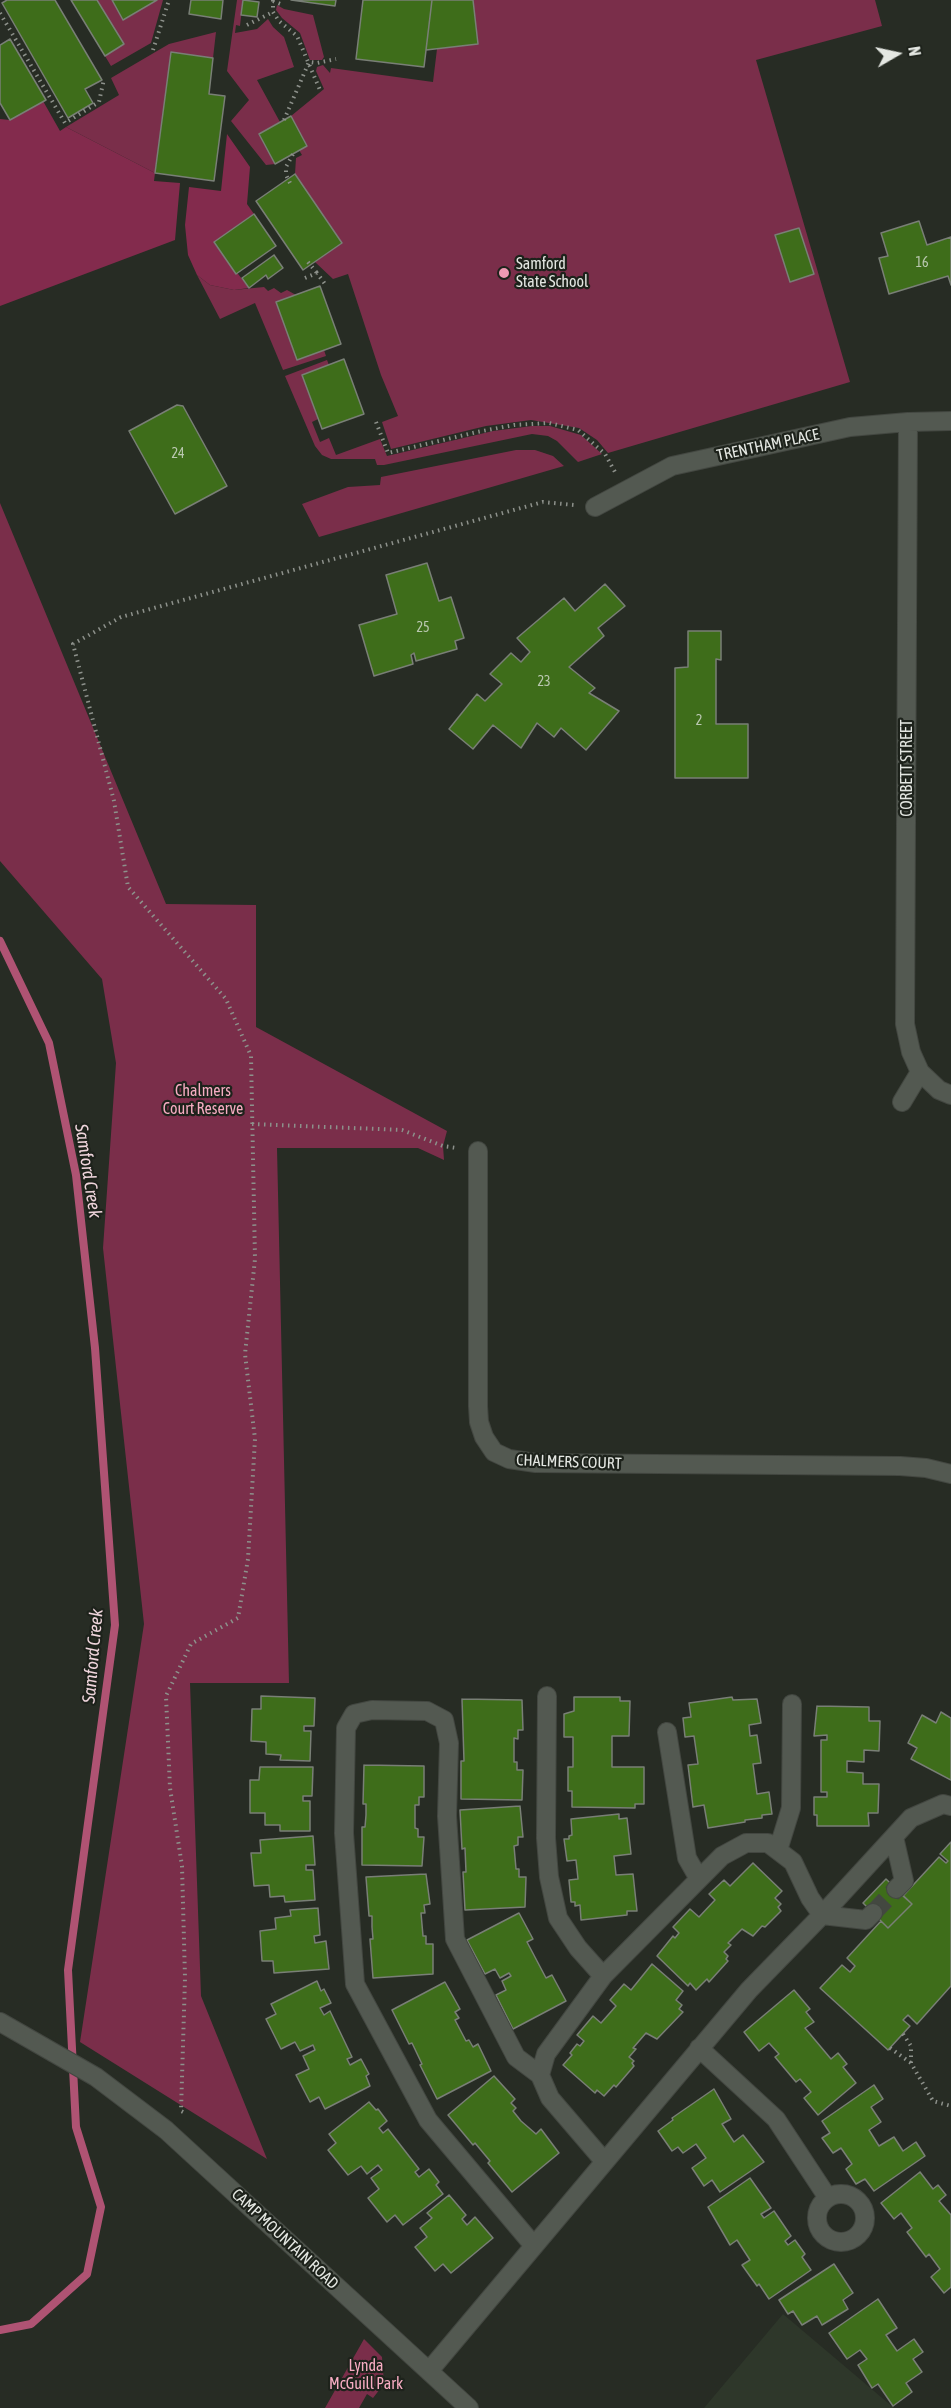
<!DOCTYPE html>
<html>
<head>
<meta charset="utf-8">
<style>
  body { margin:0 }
  #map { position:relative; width:951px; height:2408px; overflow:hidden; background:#272c24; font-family:"Asap Condensed",sans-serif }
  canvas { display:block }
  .north { position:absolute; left:867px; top:24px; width:60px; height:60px; -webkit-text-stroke:4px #1d221b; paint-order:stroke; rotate:81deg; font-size:16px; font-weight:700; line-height:24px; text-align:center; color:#e4e7e2 }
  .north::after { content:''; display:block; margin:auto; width:21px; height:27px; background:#e4e7e2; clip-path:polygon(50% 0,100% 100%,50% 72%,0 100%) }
</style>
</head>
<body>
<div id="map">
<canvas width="951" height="2408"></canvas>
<div class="north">N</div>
</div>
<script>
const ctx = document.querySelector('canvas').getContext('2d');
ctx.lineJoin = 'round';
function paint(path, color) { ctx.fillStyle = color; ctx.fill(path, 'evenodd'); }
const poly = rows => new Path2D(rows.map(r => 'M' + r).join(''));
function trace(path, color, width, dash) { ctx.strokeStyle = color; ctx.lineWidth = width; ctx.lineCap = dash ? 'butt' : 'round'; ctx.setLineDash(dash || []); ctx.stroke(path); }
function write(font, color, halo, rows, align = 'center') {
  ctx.font = font + ' "Asap Condensed",sans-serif'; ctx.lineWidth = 4.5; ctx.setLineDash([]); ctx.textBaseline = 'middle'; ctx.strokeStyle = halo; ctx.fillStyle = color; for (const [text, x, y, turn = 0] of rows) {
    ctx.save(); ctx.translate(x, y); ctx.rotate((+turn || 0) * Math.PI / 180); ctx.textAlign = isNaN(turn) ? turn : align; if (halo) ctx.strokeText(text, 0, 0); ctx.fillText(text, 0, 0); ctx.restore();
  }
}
paint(poly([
  [783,2314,894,2408,704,2408]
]), '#2e372a');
paint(poly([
  [97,0,112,0,124,20,157,0,163,0,151,43,111,66,105,56,123,44],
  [237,0,243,0,240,26,236,25,235,33,257,29,268,19,273,27,284,37,294,67,257,80,280,122,259,134,275,164,266,165,231,121,249,100,227,71],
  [473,0,875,0,882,26,756,60,850,382,608,453,597,440,579,428,531,420,486,426,391,449,382,422,398,416,381,375,348,274,333,279,315,262,342,243,295,174,296,158,302,155,299,150,307,146,291,116,324,89,316,71,317,67,323,65,330,73,331,68,433,82,437,49,478,43],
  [277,5,284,9,313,15,324,57,322,60,310,60,300,33,282,18,276,10],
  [216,32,213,58,171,53,155,173,66,127,119,95,111,78,169,44],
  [197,275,210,285,234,290,264,287,268,291,274,288,281,293,287,290,296,295,297,360,324,350,326,356,283,370,255,303,220,319],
  [327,360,329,365,302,375,318,419,312,422,320,442,329,438,336,455,380,439,387,456,493,431,532,426,550,426,581,435,602,454,578,462,557,441,548,436,532,434,384,465,377,465,375,459,331,459,322,455,315,446,285,376],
  [516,450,535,450,553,456,564,466,319,537,302,504,348,487,380,485,381,477],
  [0,503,166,904,256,905,256,1027,447,1131,443,1146,444,1160,418,1148,277,1148,289,1683,190,1683,201,1996,267,2159,80,2042,144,1624,103,1248,116,1063,102,979,0,861],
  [364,2339,382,2357,384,2384,373,2398,367,2394,359,2408,325,2408]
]), '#7a2e4a');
paint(poly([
  [43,101,60,131,66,127,155,173,154,181,180,183,175,240,0,306,0,119,10,120],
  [227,134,250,167,247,204,254,214,214,243,249,288,234,290,210,285,197,275,188,255,185,225,189,187,221,191]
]), '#832b4d');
trace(poly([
  [0,941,49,1043,76,1175,95,1348,115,1625,68,1970,76,2127,101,2207,87,2274,31,2324,0,2330]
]), '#af5373', 8);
const building = poly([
  [7,0,55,0,102,80,85,89,93,103,68,118,2,3,7,0],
  [71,0,97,0,124,44,105,56,71,0],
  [112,0,157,0,123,20,112,0],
  [191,0,223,0,221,19,189,14,191,0],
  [243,0,259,2,257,17,241,15,243,0],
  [291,0,336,0,335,6,291,0],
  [363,0,432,0,424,67,356,59,363,0],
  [432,0,473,0,478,44,426,50,432,0],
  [10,39,46,100,10,120,0,103,0,45,10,39],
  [171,52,213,58,209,94,225,96,214,181,155,173,171,52],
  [291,116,307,146,275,164,259,134,291,116],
  [295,174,342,243,303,270,256,201,295,174],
  [254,214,276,246,236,274,214,242,254,214],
  [919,221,927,245,951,237,951,285,948,276,889,294,879,258,888,256,881,233,919,221],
  [799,228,814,274,790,282,775,235,799,228],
  [274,255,283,268,268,279,266,275,249,288,242,278,274,255],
  [320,286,341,344,297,360,276,302,320,286],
  [344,359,364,414,322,429,302,375,344,359],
  [177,405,183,406,227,486,175,514,129,431,177,405],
  [427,563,439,601,451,597,464,638,455,641,457,649,416,661,414,653,411,655,413,664,374,676,359,625,397,614,386,575,427,563],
  [605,584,625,606,598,628,604,636,569,667,595,688,589,693,619,711,586,750,561,728,554,737,537,723,521,748,493,725,473,749,449,729,477,694,485,701,502,684,490,674,511,653,521,662,530,652,517,638,564,598,575,611,605,584],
  [688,631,721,631,721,660,716,659,716,724,748,724,748,778,675,778,675,668,688,667,688,631],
  [261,1696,315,1698,314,1726,304,1726,304,1731,311,1731,310,1761,280,1760,281,1755,266,1754,266,1742,251,1741,252,1709,261,1709,261,1696],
  [574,1697,620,1697,620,1701,630,1701,629,1736,612,1736,612,1767,644,1767,644,1804,635,1804,635,1808,572,1807,572,1791,568,1791,568,1767,573,1767,573,1737,564,1737,564,1714,574,1711,574,1697],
  [732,1697,733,1700,757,1699,761,1723,749,1725,750,1736,757,1735,761,1763,753,1764,757,1794,769,1792,772,1814,762,1815,762,1818,745,1820,745,1822,708,1828,704,1805,693,1807,688,1765,698,1764,694,1736,685,1737,683,1718,691,1717,689,1703,732,1697],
  [462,1699,522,1700,523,1730,518,1730,518,1739,514,1738,514,1762,517,1762,517,1770,523,1770,522,1800,461,1799,461,1761,464,1761,462,1699],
  [817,1706,869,1707,869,1721,880,1721,879,1751,864,1750,864,1762,847,1761,847,1772,863,1773,863,1784,879,1784,878,1813,868,1813,869,1826,817,1826,817,1815,814,1815,814,1797,827,1797,827,1792,821,1792,821,1740,827,1740,827,1735,814,1736,817,1706],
  [941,1712,951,1718,951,1780,911,1759,917,1748,908,1743,922,1715,936,1723,941,1712],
  [364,1765,424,1766,424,1797,419,1797,419,1805,415,1805,415,1828,418,1829,418,1837,424,1837,422,1866,362,1865,362,1827,365,1827,366,1815,366,1804,363,1804,364,1765],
  [260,1767,313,1767,312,1796,303,1796,303,1801,310,1801,310,1831,280,1831,280,1825,265,1825,265,1813,250,1813,250,1780,259,1780,260,1767],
  [520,1806,523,1837,518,1837,518,1845,514,1846,516,1869,519,1869,519,1877,526,1877,525,1907,465,1910,463,1872,466,1872,465,1848,462,1849,460,1810,520,1806],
  [619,1814,619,1819,627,1818,631,1854,614,1856,616,1875,633,1874,637,1911,627,1911,627,1915,581,1920,580,1905,575,1906,575,1902,571,1902,569,1880,578,1879,576,1860,567,1861,564,1839,569,1839,569,1836,572,1835,571,1819,619,1814],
  [313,1836,315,1865,306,1865,306,1870,313,1870,315,1900,285,1902,284,1896,270,1897,269,1885,254,1886,251,1853,261,1853,260,1840,313,1836],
  [951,1842,951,1986,917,2024,908,2015,903,2020,910,2026,888,2050,820,1988,842,1965,850,1972,855,1966,847,1958,881,1921,888,1928,912,1904,903,1896,939,1857,946,1863,948,1861,940,1854,951,1842],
  [753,1863,782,1891,775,1898,781,1904,778,1907,781,1911,765,1927,762,1926,753,1936,742,1929,728,1943,731,1945,724,1952,728,1956,726,1959,728,1961,709,1982,707,1979,696,1990,690,1983,688,1986,657,1956,673,1936,675,1938,679,1933,673,1927,690,1909,699,1917,715,1900,709,1894,724,1880,730,1886,753,1863],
  [426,1874,430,1904,424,1905,425,1913,421,1913,423,1936,426,1936,426,1944,433,1944,433,1974,373,1978,370,1939,373,1939,372,1927,372,1916,369,1916,366,1877,426,1874],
  [886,1879,912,1904,888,1928,863,1903,886,1879],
  [318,1908,320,1935,314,1936,315,1943,326,1941,329,1969,274,1973,273,1961,262,1961,260,1931,276,1929,275,1918,291,1916,290,1910,318,1908],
  [519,1913,533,1939,527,1942,546,1978,552,1975,566,2001,513,2029,496,1995,506,1990,502,1981,511,1976,509,1973,500,1978,495,1969,485,1974,467,1940,519,1913],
  [652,1964,683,1991,676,2000,682,2005,679,2009,683,2012,657,2039,646,2033,633,2048,636,2049,629,2057,634,2061,632,2063,634,2066,616,2087,614,2085,604,2096,597,2090,595,2093,563,2065,572,2055,570,2053,577,2044,580,2046,584,2041,577,2035,593,2016,601,2023,616,2006,610,2000,624,1984,631,1990,652,1964],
  [317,1981,321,1991,324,1989,331,2003,320,2008,324,2015,330,2011,352,2057,347,2059,350,2065,361,2059,369,2074,366,2076,370,2086,325,2109,319,2097,310,2102,296,2075,309,2069,303,2056,315,2050,313,2045,300,2051,295,2042,281,2049,266,2019,276,2014,271,2004,317,1981],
  [445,1982,460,2009,455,2012,459,2018,455,2020,466,2041,469,2040,473,2047,478,2044,491,2071,437,2099,420,2065,422,2064,412,2043,409,2044,392,2010,445,1982],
  [794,1990,810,2009,806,2012,814,2022,805,2028,831,2059,838,2053,847,2064,843,2067,856,2083,818,2115,804,2098,811,2092,800,2079,796,2082,775,2057,779,2054,769,2043,759,2051,744,2032,794,1990],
  [494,2076,515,2099,511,2103,516,2108,513,2111,521,2121,536,2134,541,2129,559,2153,512,2192,488,2163,490,2161,475,2143,473,2145,448,2115,494,2076],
  [874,2085,883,2099,871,2107,881,2122,869,2130,879,2146,894,2137,903,2151,916,2142,925,2156,874,2191,865,2179,856,2184,846,2169,852,2164,841,2148,833,2153,822,2138,830,2133,822,2121,874,2085],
  [714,2089,731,2119,722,2124,734,2142,743,2135,764,2162,720,2192,712,2180,704,2186,692,2168,706,2158,696,2144,683,2153,678,2147,672,2151,658,2131,673,2120,672,2118,714,2089],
  [369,2102,376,2110,378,2109,387,2121,379,2128,383,2133,388,2129,419,2169,415,2172,419,2177,429,2169,439,2182,436,2185,443,2194,403,2225,395,2215,387,2222,368,2198,379,2189,371,2178,382,2170,378,2165,367,2174,361,2166,348,2175,328,2150,336,2143,329,2134,369,2102],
  [920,2172,933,2189,938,2185,946,2195,939,2201,951,2215,951,2287,944,2293,931,2277,940,2269,929,2254,926,2257,907,2232,912,2228,901,2213,894,2219,881,2203,920,2172],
  [750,2178,771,2208,761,2214,764,2218,774,2211,791,2236,785,2241,788,2245,795,2240,805,2254,802,2257,811,2270,769,2299,759,2284,757,2286,742,2265,750,2260,737,2240,730,2245,708,2207,750,2178],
  [449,2195,466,2215,462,2219,467,2225,475,2217,493,2238,451,2273,443,2264,435,2271,415,2247,427,2237,420,2228,432,2218,427,2213,449,2195],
  [834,2264,853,2293,843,2300,848,2309,822,2325,817,2316,802,2325,793,2311,788,2314,779,2300,834,2264],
  [878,2299,897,2328,886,2335,897,2351,914,2339,923,2352,913,2359,922,2372,906,2383,912,2392,893,2406,878,2384,872,2388,858,2365,867,2359,860,2350,847,2359,829,2333,878,2299]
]);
paint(building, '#3e6d1a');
trace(building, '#797f76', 1.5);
trace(poly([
  [873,1913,896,1889]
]), '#434840', 18, [18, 9]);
const minor = poly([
  [908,422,905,1024,911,1052,920,1072,939,1090,951,1095],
  [595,507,672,466,850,427,908,422,951,421],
  [902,1102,920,1072],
  [478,1151,478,1406,479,1422,484,1437,494,1452,509,1459,536,1463,900,1466,926,1468,951,1474],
  [547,1696,546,1838,549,1877,558,1918,578,1948,603,1976],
  [667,1732,687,1858,699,1879],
  [894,1837,904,1881,896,1889],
  [778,1850,791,1808,792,1704],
  [0,2022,96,2077,166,2130,469,2408],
  [699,2048,776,2119,828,2198],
  [604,2161,550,2098,540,2075,546,2054,603,1976,722,1856,746,1843,768,1843,793,1862,810,1898,822,1915,866,1920,873,1913],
  '817 2218a24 24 0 1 1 48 0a24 24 0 1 1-48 0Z',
  [534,2246,428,2120,355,1984,344,1833,346,1728,354,1714,372,1710,427,1711,444,1720,449,1743,447,1816,455,1939,516,2057,540,2075],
  [429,2371,749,1990,822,1915,911,1818,943,1804,951,1806]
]);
trace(minor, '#434741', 20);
trace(poly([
  [273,0,273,12,279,21,297,36,320,90],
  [273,1,283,5],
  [0,13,65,123,99,102,104,79],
  [247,25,273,12],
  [153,50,169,0],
  [284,120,309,62,317,63,336,59],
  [290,183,286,175,286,167,293,154],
  [308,262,317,273],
  [305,278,317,273,325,284],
  [376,422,388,453,477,432,514,425,549,423,578,430,605,454,615,472],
  [252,1124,402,1130,443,1146,457,1148],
  [903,2034,911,2046,911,2063,933,2101,951,2106],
  [890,2048,911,2063],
  [183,2112,181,2111,185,1978,182,1866,170,1788,166,1696,191,1644,238,1618,248,1559,255,1439,245,1354,255,1259,251,1056,226,999,128,887,114,801,73,644,121,617,543,502,574,505]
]), '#8d918b', 4, [1.5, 4.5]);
trace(minor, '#535951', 18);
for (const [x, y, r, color] of [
  [504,273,6,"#f09ab4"]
]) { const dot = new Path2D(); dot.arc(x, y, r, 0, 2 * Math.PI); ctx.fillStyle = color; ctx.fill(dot); trace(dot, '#1d221b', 2); }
write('14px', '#bac8b0', null, [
  ["16",922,263],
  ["24",178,454],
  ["25",423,628],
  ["23",544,682],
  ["2",699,721]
]);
write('16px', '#e4e7e2', '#1d221b', [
  ["Samford",516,264],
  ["State School",516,282]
], 'left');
write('16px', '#e4e7e2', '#1d221b', [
  ["TRENTHAM PLACE",768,445,-12],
  ["CORBETT STREET",907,768,-90],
  ["CHALMERS COURT",569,1462,2],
  ["CAMP MOUNTAIN ROAD",285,2239,43]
]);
write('16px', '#f7acc2', '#1d221b', [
  ["Chalmers",203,1091],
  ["Court Reserve",203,1109],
  ["Lynda",366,2366],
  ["McGuill Park",366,2384]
]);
write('italic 18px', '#efd5dc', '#1d221b', [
  ["Samford Creek",88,1171,81],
  ["Samford Creek",93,1656,-85]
]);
</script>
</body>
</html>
